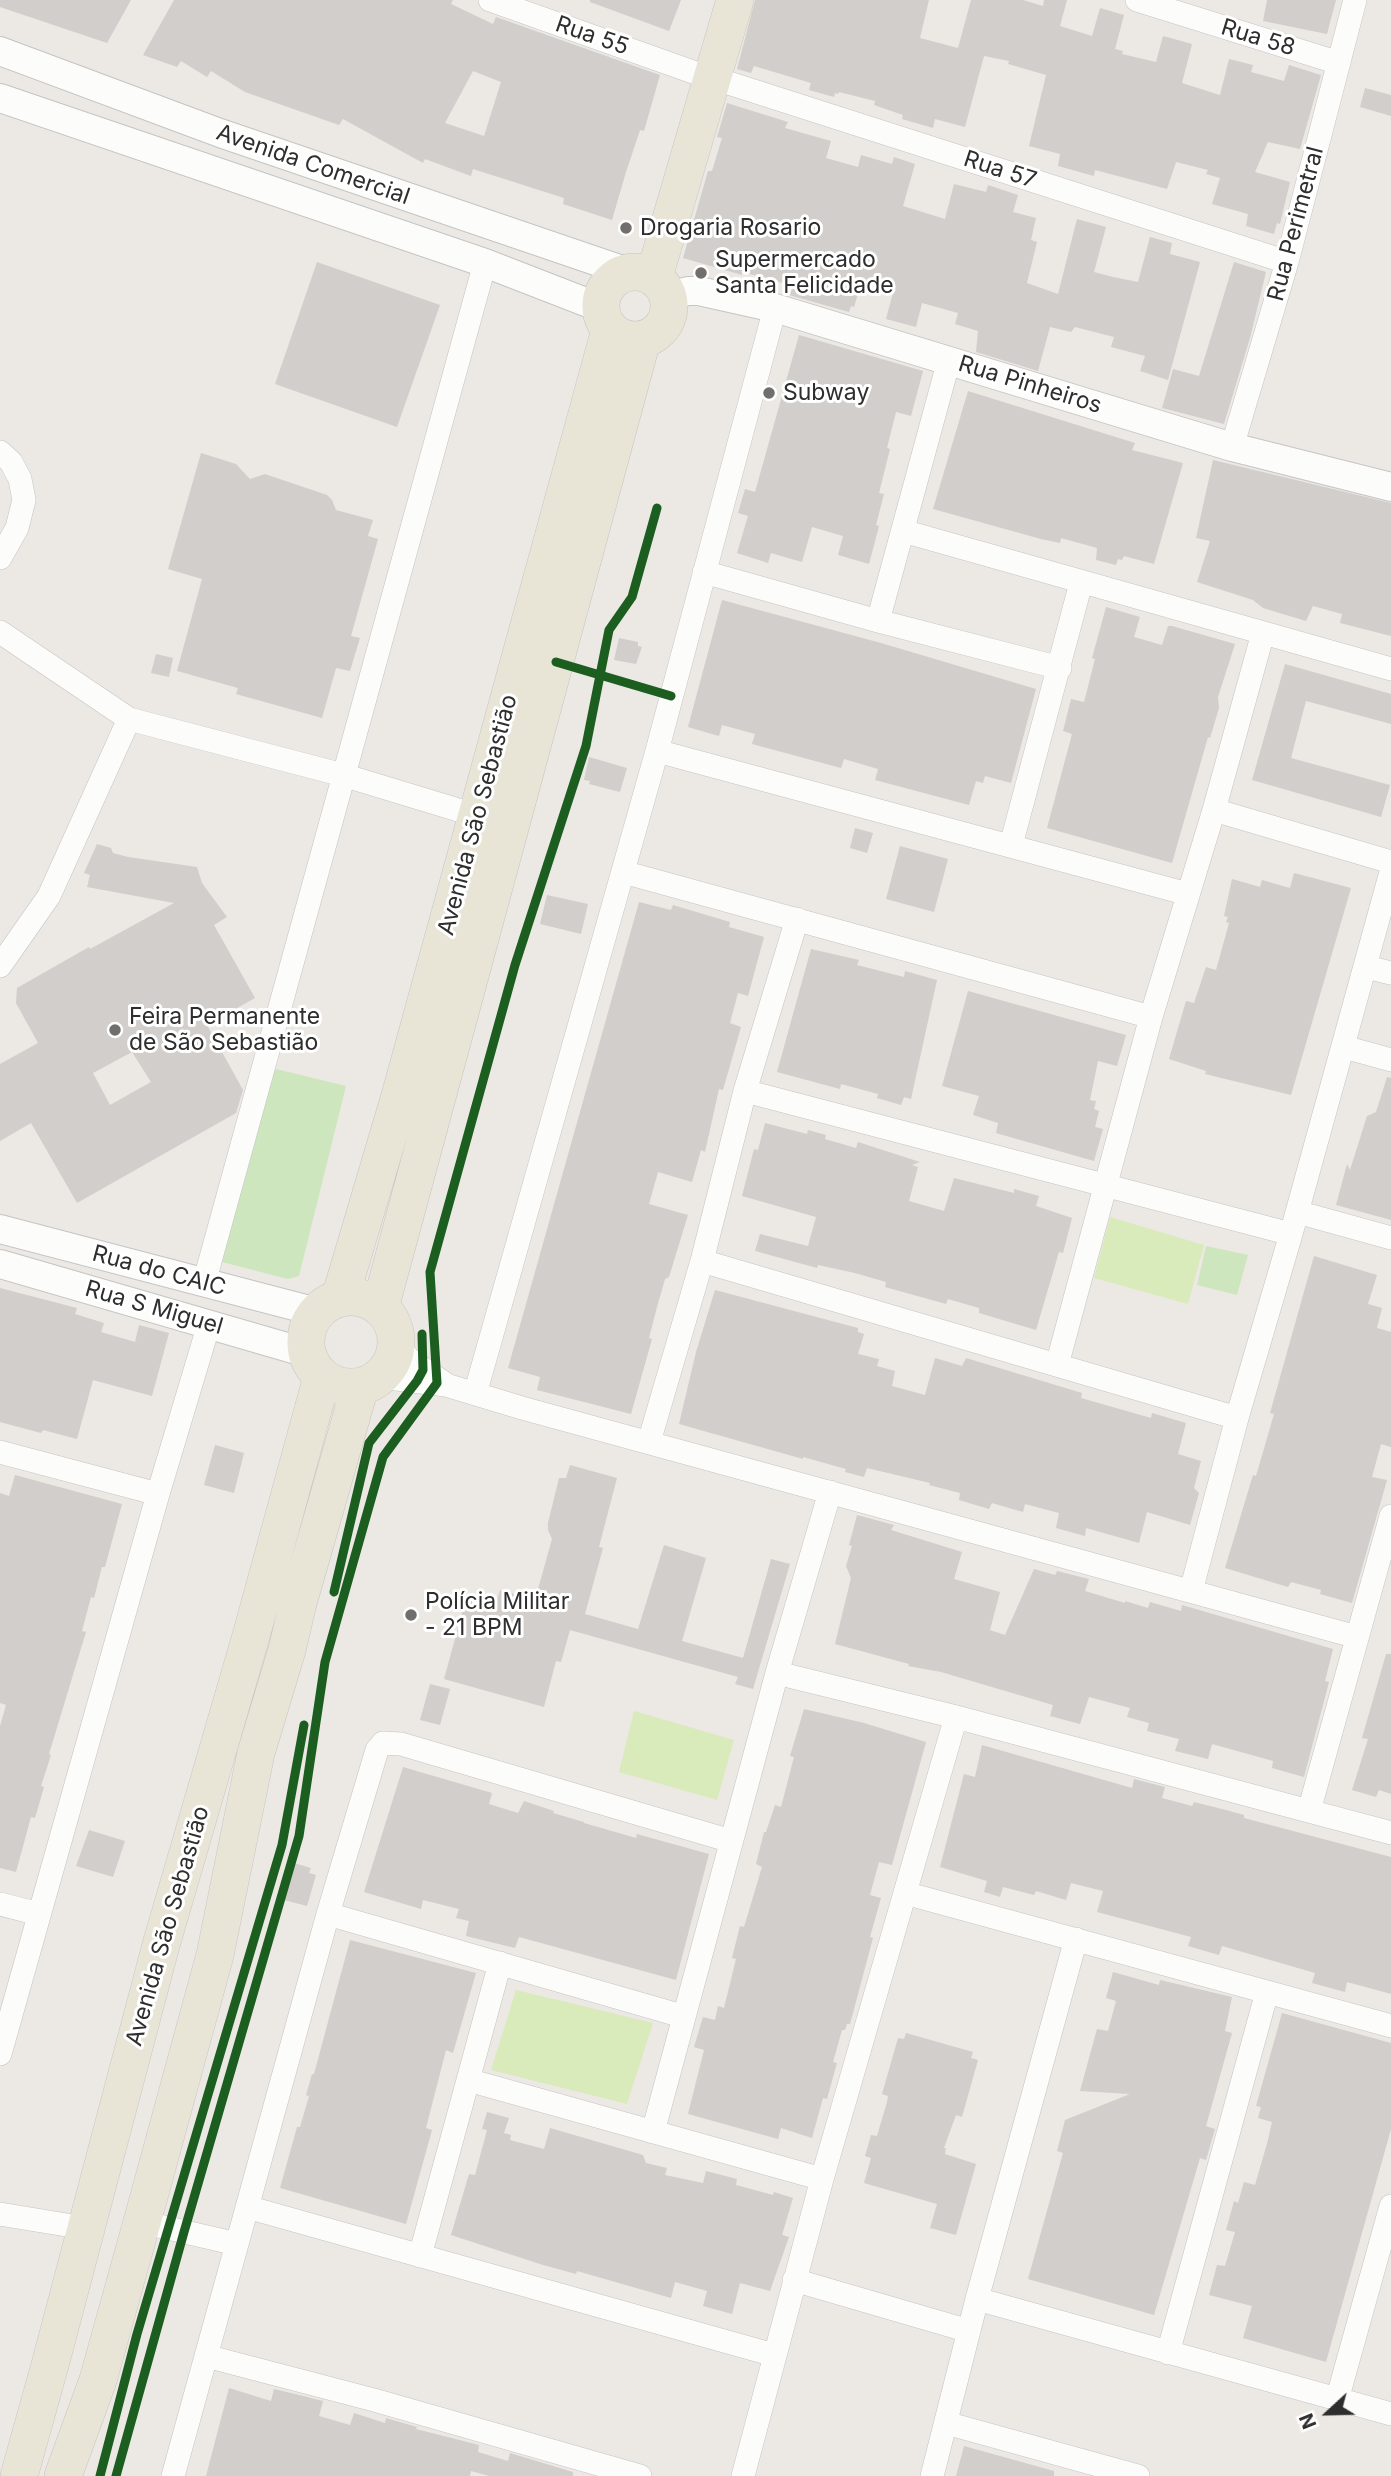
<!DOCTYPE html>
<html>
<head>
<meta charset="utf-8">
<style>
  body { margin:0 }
  #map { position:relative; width:1391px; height:2476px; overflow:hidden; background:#ece8e4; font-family:Inter,sans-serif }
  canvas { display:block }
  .north { position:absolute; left:1293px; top:2378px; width:70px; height:70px; -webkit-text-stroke:5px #fff; paint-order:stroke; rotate:248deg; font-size:19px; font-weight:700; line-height:28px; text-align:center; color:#2e2e2e }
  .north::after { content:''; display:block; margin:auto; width:24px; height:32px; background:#2e2e2e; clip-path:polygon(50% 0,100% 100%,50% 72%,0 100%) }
</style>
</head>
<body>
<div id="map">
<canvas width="1391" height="2476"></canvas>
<div class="north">N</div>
</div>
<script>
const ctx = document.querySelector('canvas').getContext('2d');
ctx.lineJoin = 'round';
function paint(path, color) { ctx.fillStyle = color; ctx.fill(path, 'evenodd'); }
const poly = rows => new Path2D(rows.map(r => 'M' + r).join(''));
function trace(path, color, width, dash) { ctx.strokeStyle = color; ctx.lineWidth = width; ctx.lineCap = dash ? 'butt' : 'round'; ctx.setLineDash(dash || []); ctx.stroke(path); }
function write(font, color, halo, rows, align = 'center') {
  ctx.font = font + ' Inter,sans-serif'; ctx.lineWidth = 6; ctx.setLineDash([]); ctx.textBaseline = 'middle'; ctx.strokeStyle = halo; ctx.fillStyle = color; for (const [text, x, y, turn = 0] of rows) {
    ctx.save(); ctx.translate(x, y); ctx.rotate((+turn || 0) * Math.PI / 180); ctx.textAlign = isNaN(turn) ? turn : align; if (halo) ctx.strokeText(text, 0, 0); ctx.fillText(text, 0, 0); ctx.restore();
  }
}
paint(poly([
  [272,1068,346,1086,299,1276,288,1279,222,1262],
  [1206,1246,1248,1255,1237,1295,1197,1285]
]), '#cee6be');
paint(poly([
  [1110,1217,1204,1245,1188,1304,1094,1278],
  [634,1711,734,1740,717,1800,619,1772],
  [516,1990,653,2023,627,2104,491,2070]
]), '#d9eabb');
paint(poly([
  [0,0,131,0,107,43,0,7],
  [174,0,453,0,451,4,493,24,496,17,660,75,644,131,640,130,626,172,612,220,563,204,564,198,473,169,471,176,425,159,423,163,343,119,339,125,245,92,211,71,207,77,181,61,177,67,143,55],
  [473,71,501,82,484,136,445,123],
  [590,0,681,0,669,31,590,2],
  [755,0,929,0,920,38,958,48,971,0,1023,0,1043,6,1044,0,1067,0,1060,26,1092,36,1100,8,1124,15,1115,49,1123,51,1122,54,1156,62,1163,36,1192,44,1182,83,1220,95,1229,59,1253,65,1251,72,1284,81,1289,65,1321,75,1300,149,1268,142,1255,172,1290,182,1280,224,1277,223,1274,234,1246,226,1248,214,1212,204,1220,178,1206,174,1208,170,1176,162,1167,189,1095,170,1094,176,1058,166,1060,154,1029,146,1046,75,1015,66,1008,64,1009,61,984,56,965,127,935,119,933,128,902,119,903,115,874,105,875,101,839,92,838,94,835,93,834,97,809,90,811,83,754,66,751,73,737,69],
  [1267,0,1336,0,1327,34,1263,21],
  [1365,88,1391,95,1391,116,1360,107],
  [727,103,788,122,785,128,831,141,826,158,858,167,861,155,892,164,894,157,915,164,903,206,945,219,954,184,986,192,988,185,1018,195,1013,212,1036,218,1031,240,1037,242,1027,283,1058,294,1077,219,1106,227,1094,272,1113,277,1138,282,1150,237,1172,243,1170,254,1200,262,1168,380,1140,371,1145,356,1111,347,1114,337,1075,327,1071,332,1050,327,1038,371,976,352,978,331,955,324,958,313,922,303,916,327,886,319,894,289,862,280,854,307,851,306,849,312,789,295,794,286,742,272,742,275,683,258,708,171,712,171,722,138,717,137],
  [317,262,440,305,397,427,275,384],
  [1234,262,1266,272,1250,338,1224,424,1162,408,1173,369,1199,376],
  [799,335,923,371,911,416,896,412,887,448,890,449,879,493,884,494,876,525,879,526,869,564,838,555,843,536,812,527,802,562,771,553,768,563,737,553,748,516,738,513,745,489,755,492],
  [968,391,1135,443,1132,450,1183,463,1154,564,1124,556,1122,560,1118,559,1116,565,1096,560,1097,548,1061,538,1060,543,1041,539,933,509],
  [201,453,236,464,250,479,265,474,327,495,332,500,336,510,373,520,368,536,378,539,351,636,360,638,350,671,336,668,322,718,236,694,238,688,177,671,202,579,168,569],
  [1213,460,1391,503,1391,636,1340,623,1342,614,1313,606,1306,621,1263,608,1253,600,1197,582,1210,541,1196,538],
  [722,600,881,643,1036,689,1011,783,985,776,983,783,976,781,969,805,875,780,878,769,844,759,841,768,752,744,755,734,722,725,719,736,688,727],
  [1106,607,1140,617,1134,637,1162,645,1168,626,1172,626,1235,644,1218,697,1219,708,1210,738,1208,737,1172,863,1047,828,1072,734,1063,731,1071,699,1084,702,1095,659,1092,658],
  [619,638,638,642,638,646,642,647,636,664,614,660],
  [156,654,173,658,169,677,151,673],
  [1285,664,1391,694,1391,724,1306,701,1291,758,1390,785,1381,817,1252,780],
  [589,757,627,768,620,792,589,784,590,781,584,780],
  [855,828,873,833,867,853,850,848],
  [97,844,111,848,113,853,128,857,197,867,202,883,227,917,214,925,255,998,207,1025,243,1090,236,1113,77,1203,31,1123,0,1141,0,1064,38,1043,16,1003,17,988,89,947,90,949,174,903,87,887,90,875,84,873],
  [132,1052,151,1082,110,1105,93,1073],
  [900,846,948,859,934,912,886,899],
  [1294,873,1351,888,1291,1095,1205,1074,1206,1071,1169,1059,1186,1001,1194,1003,1206,967,1216,970,1229,923,1226,922,1228,917,1224,916,1232,879,1260,887,1262,880,1290,888],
  [547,895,588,904,581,934,540,924],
  [639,902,671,910,673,905,730,922,729,927,764,937,748,996,738,993,730,1023,741,1027,723,1090,719,1089,705,1152,701,1150,692,1182,658,1172,649,1204,688,1215,669,1277,665,1279,657,1307,649,1338,652,1339,631,1414,537,1390,540,1377,508,1368],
  [811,949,859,960,857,965,904,977,905,971,937,980,911,1099,904,1097,901,1105,877,1098,878,1094,841,1084,840,1089,777,1072],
  [968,991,1126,1035,1117,1066,1098,1061,1090,1100,1096,1101,1094,1109,1099,1111,1095,1127,1103,1129,1094,1161,996,1133,998,1123,973,1115,979,1096,942,1086],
  [1387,1077,1391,1078,1391,1220,1336,1205,1347,1164,1350,1170,1367,1116,1376,1112],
  [765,1123,807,1134,808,1130,826,1135,825,1139,856,1148,858,1142,920,1162,912,1165,918,1167,909,1201,944,1211,954,1178,1014,1193,1014,1189,1039,1196,1036,1206,1072,1218,1063,1253,1059,1252,1036,1330,979,1313,979,1308,948,1299,946,1304,885,1287,886,1282,855,1273,818,1265,817,1268,755,1251,760,1234,808,1246,816,1217,742,1196,754,1149,758,1150],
  [1314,1256,1377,1275,1368,1304,1382,1308,1377,1328,1391,1332,1391,1447,1381,1444,1372,1477,1387,1480,1352,1603,1320,1594,1321,1590,1291,1582,1288,1587,1225,1568,1253,1475,1256,1476,1274,1414,1270,1413],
  [0,1288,77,1308,75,1314,104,1323,101,1332,135,1342,139,1325,169,1333,152,1396,93,1380,77,1439,43,1430,41,1433,0,1422],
  [715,1290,858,1328,858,1332,864,1334,858,1354,879,1359,877,1366,895,1371,892,1386,925,1395,935,1358,962,1366,966,1358,1082,1393,1081,1398,1151,1418,1152,1413,1186,1423,1178,1454,1201,1461,1194,1488,1199,1493,1190,1525,1147,1512,1139,1543,1086,1528,1085,1536,1056,1528,1059,1513,1025,1504,1023,1512,992,1503,989,1509,959,1500,960,1493,929,1485,930,1483,867,1468,864,1477,845,1472,846,1469,803,1457,803,1459,679,1424,696,1352],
  [215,1445,244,1453,234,1493,204,1485],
  [570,1465,617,1478,599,1547,603,1548,585,1614,638,1629,664,1545,706,1558,682,1641,743,1658,771,1559,790,1564,753,1689,735,1684,738,1677,570,1630,561,1662,556,1661,544,1707,444,1679,467,1595,496,1603,500,1590,535,1600,552,1539,548,1530,548,1523,559,1478,566,1478],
  [15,1475,122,1504,105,1567,102,1567,94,1598,91,1597,82,1631,86,1632,49,1754,51,1755,41,1786,44,1787,35,1818,31,1817,16,1872,0,1868,0,1726,6,1705,0,1703,0,1493,9,1496],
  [857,1515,894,1525,891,1530,962,1552,954,1579,1000,1592,990,1630,1005,1635,1034,1569,1055,1575,1057,1571,1089,1579,1085,1591,1125,1603,1125,1601,1148,1608,1150,1602,1181,1611,1182,1605,1333,1649,1325,1681,1329,1682,1304,1777,1272,1768,1273,1761,1212,1744,1208,1759,1175,1751,1179,1739,1147,1731,1149,1723,1127,1717,1130,1708,1089,1697,1080,1724,1050,1716,1053,1705,941,1672,908,1666,909,1664,835,1644,851,1578,846,1566,852,1546,849,1545],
  [1386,1654,1391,1654,1391,1794,1379,1790,1376,1797,1352,1790,1368,1739,1362,1738],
  [430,1684,450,1689,440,1725,420,1720],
  [804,1709,864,1723,926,1742,892,1865,879,1862,870,1895,881,1898,870,1937,873,1938,850,2024,847,2024,845,2030,842,2030,833,2062,837,2063,827,2099,823,2098,812,2138,781,2128,778,2139,688,2114,704,2050,694,2047,703,2017,715,2020,718,2006,724,2008,736,1959,732,1958,740,1926,744,1927,762,1867,756,1864,764,1832,766,1832,775,1805,781,1807,794,1757,790,1756],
  [982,1745,1132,1788,1134,1779,1165,1787,1162,1798,1192,1806,1194,1802,1226,1810,1244,1815,1244,1818,1391,1857,1391,1994,1347,1982,1345,1992,1312,1983,1315,1973,1222,1946,1219,1955,1188,1946,1191,1937,1097,1912,1103,1891,1071,1883,1066,1900,1036,1891,1034,1895,1003,1887,1000,1897,984,1892,987,1881,940,1867,964,1774,975,1777],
  [403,1767,492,1793,489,1804,518,1813,524,1801,554,1811,553,1813,584,1822,584,1823,636,1838,637,1834,709,1854,676,1980,519,1937,515,1948,466,1936,469,1921,456,1918,459,1909,423,1900,421,1909,364,1892],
  [89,1830,125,1841,113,1877,76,1866],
  [294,1863,311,1868,309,1873,316,1875,307,1906,284,1900],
  [350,1940,476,1973,453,2053,446,2050,426,2128,432,2130,406,2224,280,2188,297,2127,300,2127,309,2096,306,2095,312,2074,314,2074],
  [1113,1972,1159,1985,1160,1980,1232,1997,1225,2031,1232,2033,1206,2126,1215,2129,1206,2160,1200,2158,1154,2315,1028,2279,1063,2153,1057,2151,1065,2120,1130,2094,1080,2091,1097,2029,1108,2031,1116,2001,1106,1998],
  [1282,2013,1391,2043,1391,2129,1326,2362,1243,2338,1252,2306,1209,2295,1217,2265,1225,2266,1235,2232,1226,2230,1234,2201,1238,2203,1244,2182,1255,2185,1268,2140,1272,2122,1258,2118,1261,2107,1256,2106],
  [906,2033,973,2052,971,2058,978,2060,962,2117,956,2115,944,2148,946,2148,945,2154,976,2164,956,2235,930,2228,937,2204,864,2183,871,2158,865,2156,871,2135,877,2136,887,2102,888,2096,882,2094,898,2038,904,2039],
  [487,2112,509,2118,504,2133,511,2135,510,2140,544,2149,550,2128,643,2155,646,2163,667,2168,665,2175,703,2183,706,2171,737,2179,736,2185,773,2195,774,2192,793,2198,782,2235,789,2237,770,2291,740,2283,732,2314,703,2306,707,2291,675,2282,671,2298,577,2271,576,2274,543,2265,451,2235,469,2174,475,2175,487,2130,482,2129],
  [229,2388,271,2401,274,2389,291,2393,323,2401,319,2416,350,2425,354,2413,385,2423,386,2418,417,2427,416,2429,479,2445,478,2452,508,2461,510,2453,573,2472,573,2476,489,2476,471,2471,470,2476,206,2476],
  [964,2446,1054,2471,1054,2476,956,2476]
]), '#d1cecb');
const minor = poly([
  [490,0,693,72],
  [1137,0,1339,63],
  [713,78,1287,262],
  [1232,447,1287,262,1355,0],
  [0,452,11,462,20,479,24,500,17,528,0,558],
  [903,531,1391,669],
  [704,572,878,621,1060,668],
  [878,621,949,360],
  [0,632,129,719,343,775,478,816],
  [657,751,1188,894],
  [1214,810,1391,862],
  [1011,845,1081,583],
  [623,872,1151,1017],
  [0,966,49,896,129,719],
  [1367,967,1391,973],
  [1344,1047,1391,1060],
  [745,1091,1291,1234],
  [1297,1212,1391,1238],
  [702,1261,1237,1418],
  [204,1283,485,263],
  [396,1343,409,1359,444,1383],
  [1057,1365,1151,1017,1214,810,1263,633],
  [380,1377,446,1385,522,1408,1357,1637],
  [475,1394,657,751,775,308],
  [649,1442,702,1261,745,1091,797,919],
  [0,1452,158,1494],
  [1191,1591,1237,1418,1291,1234,1391,872],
  [777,1673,956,1717,1391,1833],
  [1309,1811,1391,1516],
  [905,1893,1391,2026],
  [0,1904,39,1914],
  [328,1914,682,2016],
  [0,2054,158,1494,209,1324],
  [468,2080,822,2179],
  [653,2132,777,1673,830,1492],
  [247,2207,774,2355],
  [0,2214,85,2228],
  [142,2222,237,2244],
  [420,2256,500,1963],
  [794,2280,969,2331],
  [977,2299,1391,2414],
  [1168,2353,1267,1992],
  [206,2356,374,2400,640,2476],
  [1337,2400,1391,2206],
  [946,2423,1138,2476],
  [173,2476,328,1914,377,1750,383,1743,401,1744,731,1841],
  [743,2476,822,2179,956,1717],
  [932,2476,977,2299,1076,1939]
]);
const tertiary = poly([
  [0,51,220,133,628,272],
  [0,98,485,263,601,308],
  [669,296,688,291,699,291,775,308,1232,447,1391,487],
  [0,1229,317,1312],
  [0,1264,307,1353]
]);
const primary = poly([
  '601 306a34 34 0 1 1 68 0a34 34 0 1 1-68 0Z',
  [654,277,735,0],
  '306 1342a45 45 0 1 1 90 0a45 45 0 1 1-90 0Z',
  [340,1298,400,1096,610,330],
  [380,1308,642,340],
  [19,2476,50,2365,161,1945,251,1636,322,1377],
  [63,2476,98,2380,142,2222,215,1955,256,1753,287,1650,298,1603,360,1387]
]);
trace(minor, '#c5c4c5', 24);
trace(tertiary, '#c5c4c5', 30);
trace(primary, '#c6c5c4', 38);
trace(minor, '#fcfcfb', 23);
trace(tertiary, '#fcfcfb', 28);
trace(primary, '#e8e4d6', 37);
trace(poly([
  [556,662,671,696],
  [334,1592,369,1443,417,1381,423,1370,422,1334],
  [100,2476,137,2334,282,1845,304,1725],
  [116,2476,184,2232,299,1836,325,1662,383,1457,437,1383,430,1272,515,965,586,746,609,630,632,597,657,508]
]), '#1b5e20', 9);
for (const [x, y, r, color] of [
  [626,228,7,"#706f6e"],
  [701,273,7,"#706f6e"],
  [769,393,7,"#706f6e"],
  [115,1030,7,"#706f6e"],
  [411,1615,7,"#706f6e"]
]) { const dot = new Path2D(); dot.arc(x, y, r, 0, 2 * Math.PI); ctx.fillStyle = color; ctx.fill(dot); trace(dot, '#fff', 2.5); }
write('23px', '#2e2e2e', '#fff', [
  ["Rua 55",592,36,19],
  ["Rua 58",1258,38,17],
  ["Avenida Comercial",313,165,19],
  ["Rua 57",1000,170,18],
  ["Rua Perimetral",1296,224,-75],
  ["Rua Pinheiros",1030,385,17],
  ["Avenida São Sebastião",478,815,-75],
  ["Rua do CAIC",159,1271,15],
  ["Rua S Miguel",154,1308,16],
  ["Avenida São Sebastião",168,1926,-74]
]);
write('23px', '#2e2e2e', '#fff', [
  ["Drogaria Rosario",640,228],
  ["Supermercado",715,260],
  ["Santa Felicidade",715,286],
  ["Subway",783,393],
  ["Feira Permanente",129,1017],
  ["de São Sebastião",129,1043],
  ["Polícia Militar",425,1602],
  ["- 21 BPM",425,1628]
], 'left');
</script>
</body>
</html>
